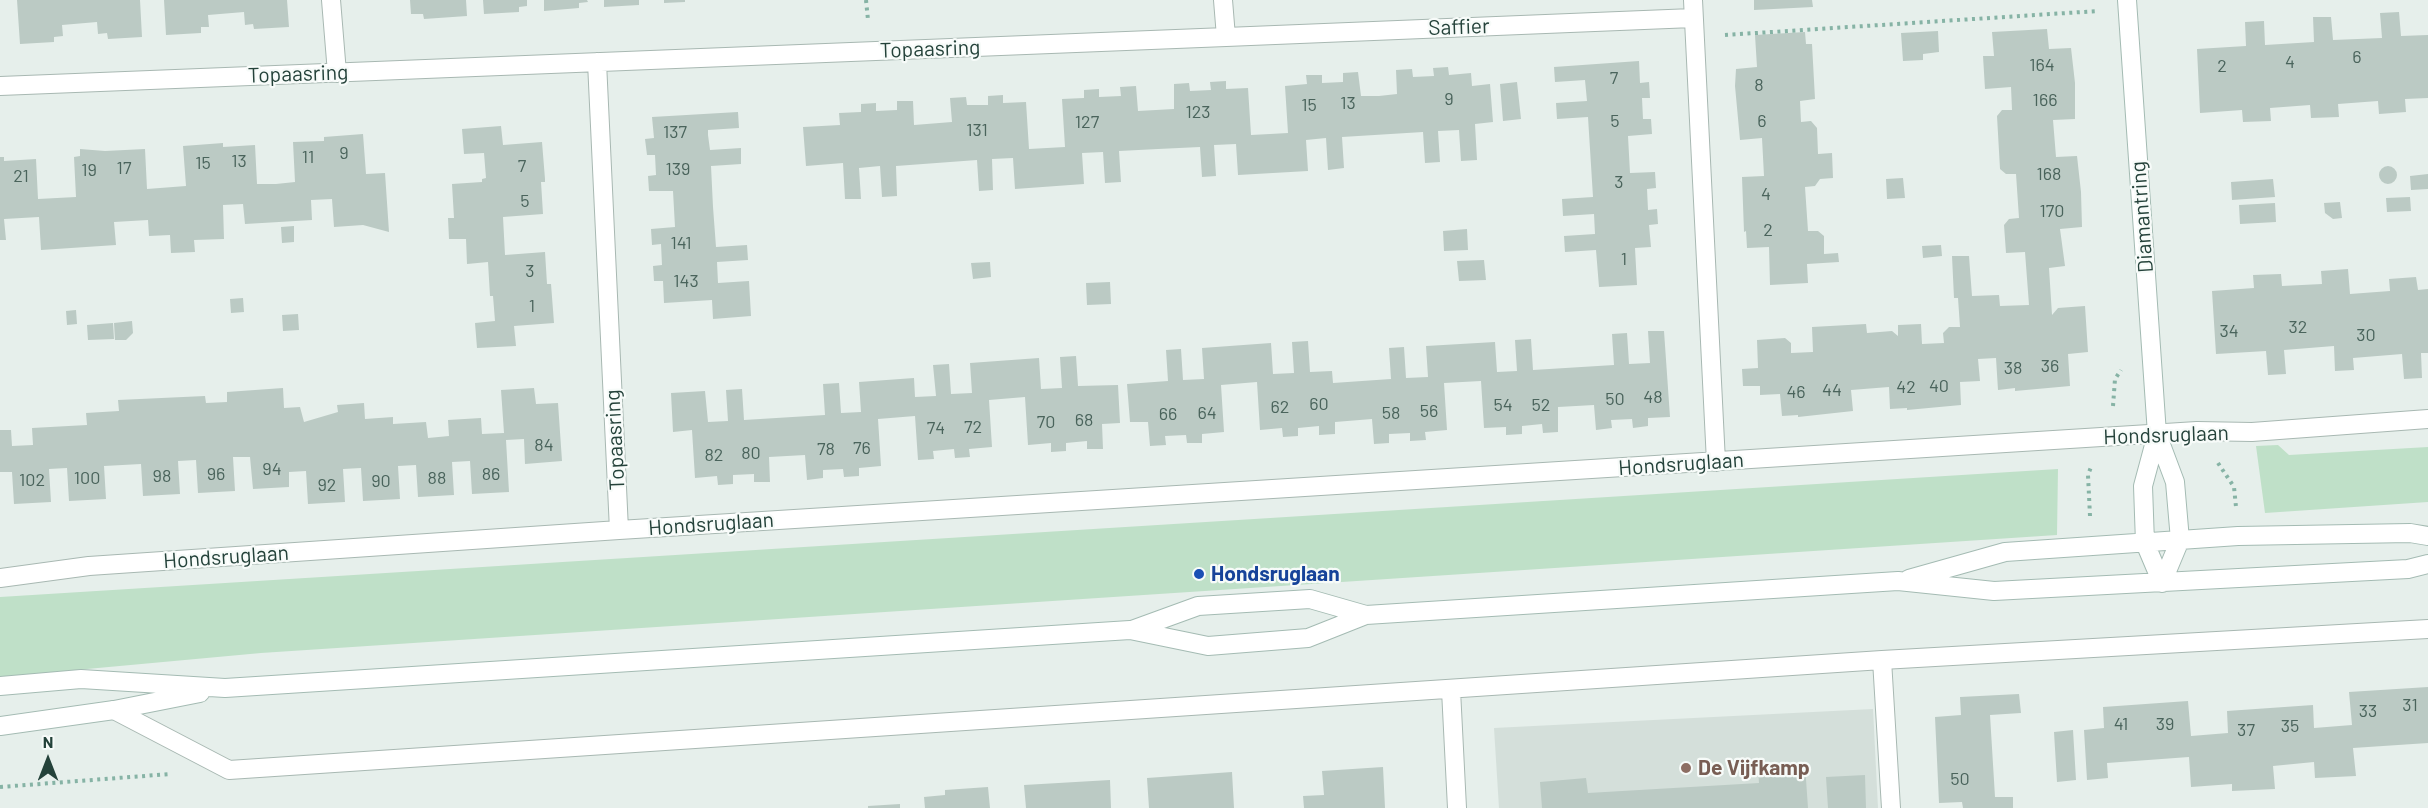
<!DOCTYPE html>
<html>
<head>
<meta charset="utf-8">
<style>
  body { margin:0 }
  #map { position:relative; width:2428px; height:808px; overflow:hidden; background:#e6efeb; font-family:Barlow,sans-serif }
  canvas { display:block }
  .north { position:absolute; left:18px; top:730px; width:60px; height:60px; -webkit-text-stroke:4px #f7fbf9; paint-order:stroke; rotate:0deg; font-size:16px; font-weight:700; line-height:24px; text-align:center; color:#24423a }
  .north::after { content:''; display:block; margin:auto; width:21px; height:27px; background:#24423a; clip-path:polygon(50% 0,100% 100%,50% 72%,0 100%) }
</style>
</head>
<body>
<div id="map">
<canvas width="2428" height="808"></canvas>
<div class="north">N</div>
</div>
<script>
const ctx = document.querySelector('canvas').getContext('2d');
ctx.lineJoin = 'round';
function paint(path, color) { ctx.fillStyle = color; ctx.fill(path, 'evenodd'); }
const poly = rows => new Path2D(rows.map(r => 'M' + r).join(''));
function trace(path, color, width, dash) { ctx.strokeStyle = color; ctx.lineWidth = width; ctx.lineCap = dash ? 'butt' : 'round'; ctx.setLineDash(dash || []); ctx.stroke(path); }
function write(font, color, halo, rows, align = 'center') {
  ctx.font = font + ' Barlow,sans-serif'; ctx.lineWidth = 4.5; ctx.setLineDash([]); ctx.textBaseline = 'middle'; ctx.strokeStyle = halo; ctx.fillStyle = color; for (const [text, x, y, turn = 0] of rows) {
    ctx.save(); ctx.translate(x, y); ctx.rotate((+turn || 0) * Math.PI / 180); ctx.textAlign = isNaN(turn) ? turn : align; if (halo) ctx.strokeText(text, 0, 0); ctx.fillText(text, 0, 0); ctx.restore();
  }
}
paint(poly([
  [1873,709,1878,808,1499,808,1494,728]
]), '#d4dfda');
paint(poly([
  [2278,445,2289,455,2428,447,2428,502,2265,513,2256,446],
  [2058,469,2057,535,261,653,0,677,0,597]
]), '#bfe0c8');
paint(poly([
  [17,0,140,0,142,37,108,39,107,33,98,34,97,22,62,25,63,36,54,37,54,42,20,44],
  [164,0,287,0,289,27,254,29,253,24,245,25,244,12,208,15,209,27,201,27,201,33,166,35],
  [410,0,466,0,467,16,424,19,423,14,411,14],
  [483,0,527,0,527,6,519,7,519,12,484,14],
  [544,0,587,0,588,2,579,3,579,8,544,11],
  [604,0,639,0,639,5,604,7],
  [664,0,685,0,685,2,664,3],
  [1754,0,1812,0,1813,7,1754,10],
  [2399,12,2401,36,2428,35,2428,98,2405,99,2406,112,2379,114,2378,101,2338,104,2339,117,2311,118,2310,105,2270,108,2271,121,2243,122,2242,110,2200,113,2197,49,2246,46,2245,22,2264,21,2265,45,2314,42,2313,17,2331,17,2333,40,2382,38,2380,13],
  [2047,29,2049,49,2071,48,2075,83,2075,119,2053,120,2056,157,2077,156,2081,192,2082,227,2060,229,2065,266,2049,268,2052,315,2058,308,2085,306,2088,352,2068,354,2070,386,2015,391,2015,388,1998,390,1996,358,1978,359,1980,381,1960,382,1961,405,1907,410,1907,408,1890,409,1889,387,1851,390,1853,411,1798,417,1798,415,1782,416,1780,394,1760,395,1760,386,1743,386,1742,369,1758,368,1757,340,1785,338,1791,343,1791,353,1813,352,1812,327,1866,324,1867,333,1892,331,1898,336,1898,325,1921,324,1922,344,1944,343,1943,333,1949,327,1960,327,1958,298,1954,298,1952,256,1969,256,1972,296,1999,295,2000,306,2029,305,2025,252,2006,253,2004,225,2009,219,2019,218,2016,174,2006,174,2000,169,1997,116,2002,110,2012,110,2011,87,1985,89,1983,56,1994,56,1992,32],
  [1938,31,1939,52,1923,54,1923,60,1903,61,1901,33],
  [1805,32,1806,44,1812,44,1815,99,1800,101,1801,122,1811,121,1817,128,1818,154,1832,153,1833,178,1820,179,1815,186,1805,187,1808,231,1818,231,1824,236,1824,254,1838,253,1839,262,1807,264,1808,283,1770,285,1769,247,1747,248,1746,231,1744,232,1742,177,1764,176,1762,138,1740,140,1735,86,1736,69,1757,67,1755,35],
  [1639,61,1640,83,1649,82,1650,98,1642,98,1643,119,1651,119,1652,134,1628,136,1630,173,1655,172,1656,188,1647,189,1648,210,1657,209,1658,224,1649,225,1651,247,1635,248,1637,285,1599,287,1596,250,1565,252,1564,236,1595,234,1594,214,1563,216,1562,199,1593,197,1588,117,1557,119,1556,103,1587,101,1585,80,1555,82,1554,67],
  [1448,67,1449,75,1471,73,1472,86,1490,84,1493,122,1475,124,1477,160,1461,161,1459,130,1438,131,1440,162,1425,163,1423,132,1342,137,1344,168,1328,170,1326,138,1306,140,1308,171,1238,175,1236,144,1214,145,1216,176,1202,177,1200,147,1158,149,1119,151,1121,182,1105,183,1103,152,1082,153,1084,184,1015,189,1013,158,992,159,993,190,979,191,977,160,896,166,897,196,882,197,880,166,859,168,861,199,845,199,843,163,806,166,803,127,840,125,839,113,861,112,861,104,876,103,876,111,897,110,897,101,913,101,914,125,952,122,950,98,966,97,967,105,988,105,988,96,1003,95,1003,103,1026,102,1029,149,1065,147,1062,99,1084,98,1084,90,1099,89,1099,97,1121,96,1120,87,1136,86,1138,111,1174,109,1174,84,1189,83,1190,91,1211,90,1210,82,1226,81,1226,89,1248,88,1251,135,1270,134,1288,133,1285,86,1307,84,1306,75,1322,75,1322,83,1343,82,1343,73,1358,72,1361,96,1379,96,1397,94,1396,70,1412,69,1413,77,1434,76,1433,68],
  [1517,82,1521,119,1503,121,1500,84],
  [738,112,739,128,708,130,708,135,710,150,741,148,741,164,711,166,713,207,716,247,747,245,748,260,717,262,718,283,749,281,751,316,713,319,712,300,664,303,663,281,654,281,653,266,662,265,661,244,652,245,651,229,675,227,673,191,649,191,648,176,656,175,655,155,647,155,645,139,654,138,652,117],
  [501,126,503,145,542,142,545,179,545,182,541,182,543,214,503,217,505,255,545,252,547,284,551,284,554,323,514,326,516,346,477,348,475,323,495,321,493,296,490,296,488,262,467,264,466,239,449,239,448,218,454,218,452,184,482,182,482,179,486,178,484,153,464,154,462,129],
  [363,134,366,174,385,173,389,232,363,225,334,227,332,199,311,200,312,220,279,222,245,224,243,204,223,205,224,239,194,240,195,252,171,253,170,235,149,236,148,220,114,222,116,245,41,250,39,217,4,219,6,240,0,240,0,157,4,157,4,161,36,159,38,199,76,197,74,157,80,156,80,149,105,151,145,149,147,189,186,186,183,146,223,143,223,147,255,145,257,184,276,184,295,182,293,142,324,141,324,137],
  '2379 175a9 9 0 1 1 18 0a9 9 0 1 1-18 0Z',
  [2428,174,2428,189,2411,190,2410,176],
  [1903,178,1905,198,1887,199,1886,179],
  [2273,179,2275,197,2232,200,2231,182],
  [2410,197,2411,211,2387,212,2386,198],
  [2340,202,2342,218,2333,219,2325,213,2324,203],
  [2275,203,2276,222,2240,224,2239,205],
  [294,226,294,242,282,243,281,227],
  [1467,229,1468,250,1444,251,1443,231],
  [1941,245,1942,256,1923,258,1922,246],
  [1484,260,1486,280,1459,281,1457,261],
  [990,262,991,277,973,279,971,263],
  [2348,269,2350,294,2390,291,2389,279,2416,277,2418,290,2428,289,2428,353,2421,353,2422,378,2404,379,2402,354,2353,358,2354,370,2335,371,2334,346,2284,350,2286,374,2268,375,2266,351,2216,354,2212,291,2254,288,2253,275,2281,274,2282,286,2322,284,2321,271],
  [1110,282,1111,304,1087,305,1086,283],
  [243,298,244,312,231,313,230,299],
  [76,310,77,324,67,325,66,311],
  [298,314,299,330,283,331,282,315],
  [132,321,133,333,126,340,115,340,114,323],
  [113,323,114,339,88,340,87,325],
  [1648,331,1664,331,1670,417,1648,418,1648,426,1633,428,1632,419,1611,420,1612,428,1596,430,1594,405,1558,407,1558,432,1543,433,1542,424,1522,426,1522,434,1506,435,1506,427,1484,428,1481,381,1444,383,1447,430,1425,432,1426,440,1410,441,1410,433,1389,434,1389,443,1374,444,1372,419,1335,422,1335,434,1319,435,1319,426,1298,428,1298,436,1283,437,1282,428,1260,430,1257,382,1221,385,1224,432,1202,434,1202,443,1187,443,1186,435,1165,436,1166,445,1150,446,1148,422,1130,422,1127,384,1168,381,1166,350,1181,349,1183,380,1204,379,1202,348,1271,343,1273,374,1294,373,1292,342,1308,341,1310,372,1332,371,1333,383,1391,379,1389,348,1404,347,1406,378,1428,377,1426,346,1495,342,1497,372,1517,371,1515,340,1531,339,1533,370,1614,365,1612,334,1627,333,1629,364,1650,363],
  [1076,356,1078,386,1118,385,1120,423,1102,424,1103,449,1087,449,1087,441,1066,443,1066,451,1051,452,1051,443,1028,445,1025,397,989,400,992,447,969,449,970,457,955,458,954,449,933,451,934,459,918,460,915,416,878,419,881,466,859,468,859,476,844,477,843,469,823,470,823,478,807,480,805,455,769,457,770,482,754,482,754,474,733,475,733,484,718,485,717,476,695,478,692,430,673,432,671,393,705,391,708,422,728,421,726,390,742,389,744,420,825,415,823,384,839,383,841,413,861,412,859,382,914,378,915,397,936,396,933,365,949,364,951,394,972,393,970,363,1039,358,1041,389,1062,388,1060,357],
  [283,388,284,408,300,407,304,422,338,412,337,405,364,403,365,419,393,417,393,424,426,422,428,438,449,436,448,420,481,418,482,434,504,433,501,390,534,388,536,404,558,403,562,461,525,464,524,439,506,440,509,492,472,494,470,461,452,462,454,495,418,497,416,465,398,466,400,499,363,501,361,468,343,469,345,502,308,504,306,471,289,472,289,487,253,489,250,457,233,457,235,491,198,493,196,460,178,461,180,494,143,496,141,464,104,466,106,499,69,501,67,468,49,469,51,502,14,504,12,472,0,472,0,430,11,430,12,446,33,445,32,428,87,425,86,413,119,411,118,400,205,396,206,403,227,402,227,392],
  [2428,687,2428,743,2353,748,2356,776,2315,778,2314,762,2273,766,2275,789,2232,791,2232,784,2191,787,2189,757,2107,763,2108,778,2087,780,2084,730,2104,728,2103,707,2188,701,2191,736,2228,733,2227,711,2313,705,2314,728,2352,725,2349,692],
  [2019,694,2021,713,1990,715,1995,797,2013,797,2013,808,1963,808,1962,802,1939,803,1935,717,1961,715,1960,697],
  [2073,730,2076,780,2057,782,2054,732],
  [1805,765,1808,808,1542,808,1540,782,1586,778,1588,793,1759,783,1758,768],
  [1383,767,1385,808,1304,808,1303,796,1324,795,1322,771],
  [1232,772,1234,808,1149,808,1147,778],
  [1865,775,1866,808,1828,808,1826,777],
  [1110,780,1111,808,1026,808,1024,785],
  [988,787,990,808,925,808,924,797,945,795,945,790],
  [900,804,900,808,868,808,868,806]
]), '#bbcac4');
const street = poly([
  [331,0,337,73],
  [1693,0,1716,462],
  [1226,37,1693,18],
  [597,62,619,530],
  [0,86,1226,37,1223,0],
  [0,578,89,566,619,530,2197,431,2252,432,2428,419],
  [1882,660,1891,808],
  [1451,690,1457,808],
  [114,710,229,770,1882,660,2428,629]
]);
const secondary = poly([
  [2127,0,2157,434,2175,482,2180,540,2162,583],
  [2157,434,2143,486,2145,543,2162,583],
  [1909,579,2005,552,2238,536,2410,533,2428,536],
  [1132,630,1198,606,1310,599,1366,615],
  [0,686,81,679,225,688,1130,630,1208,646,1308,638,1366,615,1898,581,1994,591,2408,569,2428,564],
  [0,726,114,710,200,693]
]);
trace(street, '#a8b8b2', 20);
trace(secondary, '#a4bbb3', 20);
trace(poly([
  [866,0,868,20],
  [1725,35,2098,11],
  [2113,406,2115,379,2121,370],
  [2218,463,2234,487,2236,507],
  [2090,516,2088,475,2091,467],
  [0,787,170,774]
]), '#86b3a5', 4, [3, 4.5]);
trace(street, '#fff', 18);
trace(secondary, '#fff', 18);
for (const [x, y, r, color] of [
  [1199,574,6,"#1a4fb4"],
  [1686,768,6,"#8d6e63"]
]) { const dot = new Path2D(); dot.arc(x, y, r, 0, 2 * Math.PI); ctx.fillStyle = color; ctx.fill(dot); trace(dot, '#f7fbf9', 2); }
write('18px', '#4a645c', null, [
  ["6",2357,57],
  ["4",2290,62],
  ["164",2042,65],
  ["2",2222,66],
  ["7",1614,78],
  ["8",1759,85],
  ["9",1449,99],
  ["166",2045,100],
  ["13",1348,103],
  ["15",1309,105],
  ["123",1198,112],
  ["5",1615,121],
  ["6",1762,121],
  ["127",1087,122],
  ["131",977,130],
  ["137",675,132],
  ["9",344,153],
  ["11",308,157],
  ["13",239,161],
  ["15",203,163],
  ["7",522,166],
  ["17",124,168],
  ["139",678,169],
  ["19",89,170],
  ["168",2049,174],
  ["21",21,176],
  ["3",1619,182],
  ["4",1766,194],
  ["5",525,201],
  ["170",2052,211],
  ["2",1768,230],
  ["141",681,243],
  ["1",1624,259],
  ["3",530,271],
  ["143",686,281],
  ["1",532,306],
  ["32",2298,327],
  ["34",2229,331],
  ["30",2366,335],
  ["36",2050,366],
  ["38",2013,368],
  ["40",1939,386],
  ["42",1906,387],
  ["44",1832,390],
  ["46",1796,392],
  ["48",1653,397],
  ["50",1615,399],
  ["60",1319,404],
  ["54",1503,405],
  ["52",1541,405],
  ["62",1280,407],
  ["56",1429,411],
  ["64",1207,413],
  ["58",1391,413],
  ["66",1168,414],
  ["68",1084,420],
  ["70",1046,422],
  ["72",973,427],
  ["74",936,428],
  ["84",544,445],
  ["76",862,448],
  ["78",826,449],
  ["80",751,453],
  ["82",714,455],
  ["94",272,469],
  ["96",216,474],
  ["86",491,474],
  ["98",162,476],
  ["100",87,478],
  ["88",437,478],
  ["102",32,480],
  ["90",381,481],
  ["92",327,485],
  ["31",2410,705],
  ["33",2368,711],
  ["41",2121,724],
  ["39",2165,724],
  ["35",2290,726],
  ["37",2246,730],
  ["50",1960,779]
]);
write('21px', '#24423a', '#f7fbf9', [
  ["Saffier",1459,27,-2],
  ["Topaasring",930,49,-2],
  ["Topaasring",298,74,-2],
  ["Diamantring",2142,217,-94],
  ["Hondsruglaan",2166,435,-2],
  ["Topaasring",615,440,-93],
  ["Hondsruglaan",1681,464,-4],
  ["Hondsruglaan",711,524,-4],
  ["Hondsruglaan",226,557,-4]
]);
write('bold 21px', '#164399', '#f7fbf9', [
  ["Hondsruglaan",1211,574]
], 'left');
write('bold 21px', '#785e54', '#f7fbf9', [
  ["De Vijfkamp",1698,768]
], 'left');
</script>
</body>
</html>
